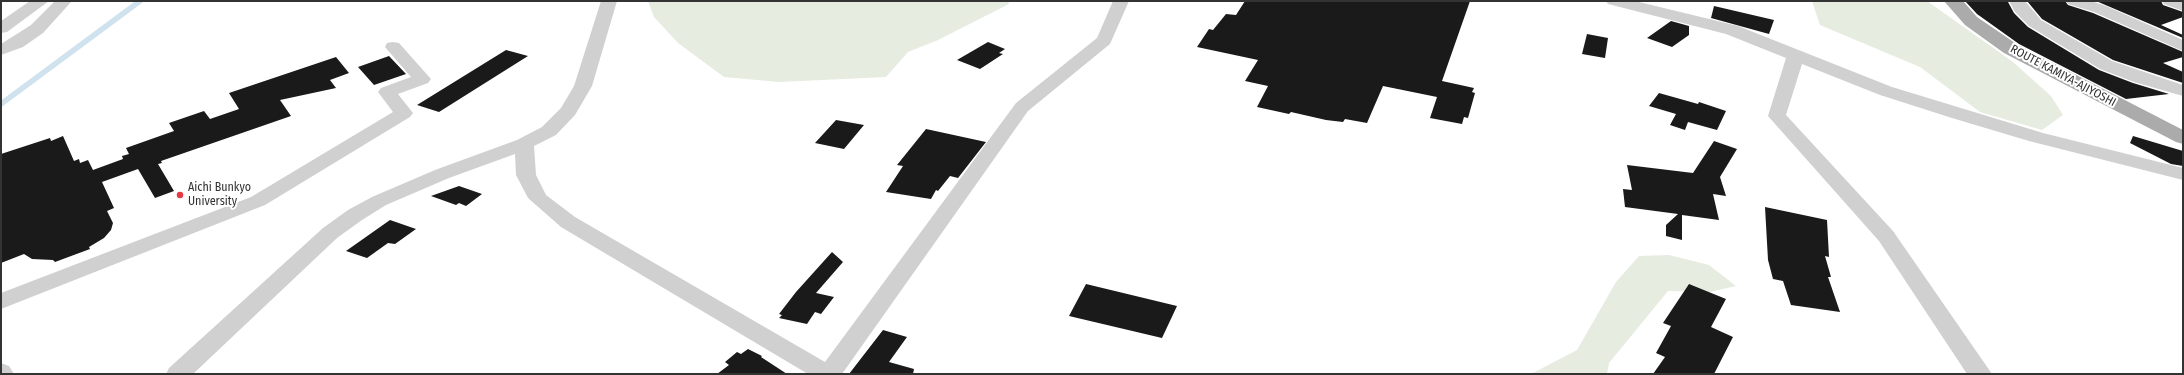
<!DOCTYPE html>
<html>
<head>
<meta charset="utf-8">
<style>
  body { margin:0 }
  #map { position:relative; width:2184px; height:375px; overflow:hidden; background:#fff; font-family:"Fira Sans Condensed",sans-serif }
  canvas { display:block }
  .frame { position:absolute; inset:0; border:2px solid #333; pointer-events:none }
</style>
</head>
<body>
<div id="map">
<canvas width="2184" height="375"></canvas>
<div class="frame"></div>
</div>
<script>
const ctx = document.querySelector('canvas').getContext('2d');
ctx.lineJoin = 'round';
function paint(path, color) { ctx.fillStyle = color; ctx.fill(path, 'evenodd'); }
const poly = rows => new Path2D(rows.map(r => 'M' + r).join(''));
function trace(path, color, width, dash) { ctx.strokeStyle = color; ctx.lineWidth = width; ctx.lineCap = dash ? 'butt' : 'round'; ctx.setLineDash(dash || []); ctx.stroke(path); }
function write(font, color, halo, rows, align = 'center') {
  ctx.font = font + ' "Fira Sans Condensed",sans-serif'; ctx.lineWidth = 4; ctx.setLineDash([]); ctx.textBaseline = 'middle'; ctx.strokeStyle = halo; ctx.fillStyle = color; for (const [text, x, y, turn = 0] of rows) {
    ctx.save(); ctx.translate(x, y); ctx.rotate((+turn || 0) * Math.PI / 180); ctx.textAlign = isNaN(turn) ? turn : align; if (halo) ctx.strokeText(text, 0, 0); ctx.fillText(text, 0, 0); ctx.restore();
  }
}
paint(poly([
  [648,1,1008,1,1009,4,938,40,908,52,886,77,779,82,724,77,678,43,654,17],
  [1812,1,1927,1,2013,62,2051,96,2063,115,2042,130,1980,112,1920,67,1820,25],
  [1669,255,1709,265,1736,286,1710,292,1668,291,1609,363,1607,374,1531,374,1577,350,1616,282,1639,256]
]), '#e6ecdf');
trace(poly([
  [1,104,140,1]
]), '#cfe2ee', 5.5);
paint(poly([
  [1245,1,1470,1,1442,81,1474,88,1472,92,1475,93,1468,118,1464,117,1462,124,1430,118,1437,97,1383,86,1367,123,1345,119,1343,122,1326,120,1291,112,1289,114,1257,107,1268,86,1245,81,1258,60,1197,47,1209,29,1213,30,1226,14,1236,15],
  [1965,1,2008,2,2014,13,2028,27,2099,70,2133,83,2169,94,2126,99,2019,44,1977,14],
  [2027,1,2065,1,2068,5,2093,13,2183,52,2183,57,2163,63,2183,72,2183,83,2113,60,2042,19],
  [2096,1,2161,1,2163,5,2183,12,2183,17,2161,25,2183,35,2183,38],
  [1714,6,1774,20,1769,34,1711,18],
  [1671,21,1689,26,1689,35,1672,47,1647,38],
  [1587,34,1608,38,1605,58,1582,54],
  [988,42,1005,49,999,53,1003,54,980,69,957,60],
  [506,50,528,56,439,112,417,105],
  [389,56,406,74,374,85,358,67],
  [336,57,349,73,330,80,336,88,280,100,291,116,161,161,162,163,158,164,174,191,155,198,138,169,102,182,114,208,107,211,113,223,111,230,104,238,89,247,90,249,55,262,53,260,32,259,24,254,1,263,1,154,50,138,51,141,63,136,74,161,79,159,80,163,88,160,93,170,123,159,122,156,129,154,126,148,174,131,169,123,204,111,210,119,239,109,229,93],
  [1659,93,1698,104,1699,102,1726,111,1717,130,1688,122,1685,130,1670,125,1676,114,1649,106],
  [836,120,864,125,844,149,815,143],
  [926,129,986,142,958,178,950,176,938,191,936,190,931,199,886,192,903,166,897,165],
  [2133,136,2183,151,2183,166,2171,164,2130,143],
  [1714,141,1737,149,1720,177,1726,196,1713,194,1719,220,1682,215,1682,240,1666,236,1666,225,1678,214,1625,207,1623,189,1632,190,1627,165,1693,173],
  [459,186,482,194,466,206,459,203,456,205,431,196],
  [1765,207,1827,220,1829,257,1825,256,1831,277,1828,277,1840,312,1791,305,1783,281,1773,279,1768,260],
  [390,220,416,229,395,244,388,243,367,258,346,251],
  [832,252,843,262,816,293,834,297,821,314,815,312,807,324,779,318,782,315,779,314,796,292],
  [1086,284,1177,306,1162,338,1069,316],
  [1689,284,1726,299,1711,327,1733,337,1714,374,1653,374,1665,357,1656,353,1671,326,1663,323],
  [883,330,907,337,889,362,914,369,913,374,849,374],
  [748,349,762,356,761,357,787,374,717,374,729,365,725,362,737,352,741,354]
]), '#1a1a1a');
paint(poly([
  [30,1,49,1,7,32,1,33,1,21,30,1],
  [55,1,72,1,43,33,23,47,1,55,1,44,31,25,55,1],
  [601,1,617,1,592,86,575,115,556,135,534,146,536,175,546,195,575,217,825,362,1016,103,1097,38,1113,1,1129,1,1110,44,1028,111,842,374,808,374,561,227,528,198,516,175,515,154,449,178,386,205,362,220,337,238,193,374,166,374,169,368,323,228,348,210,372,197,435,170,517,140,542,127,561,108,574,86,601,1],
  [1606,1,1635,1,1738,26,1892,87,2043,133,2183,168,2183,180,2029,141,1952,118,1880,95,1802,64,1786,115,1893,231,1992,374,1967,374,1879,241,1768,116,1786,58,1726,34,1608,4,1606,1],
  [2009,1,2025,1,2041,20,2112,61,2183,85,2183,96,2134,82,2100,69,2029,26,2015,12,2009,1],
  [2066,1,2091,1,2106,6,2183,40,2183,51,2094,12,2068,4,2066,1],
  [2162,1,2183,1,2183,11,2164,4,2162,1],
  [393,42,399,43,431,79,428,83,398,94,413,113,410,117,265,205,1,309,1,293,251,197,393,112,378,92,381,88,411,77,385,47,387,43,393,42],
  [1,363,9,366,14,374,1,374,1,363]
]), '#d0d0d0');
paint(poly([
  [1944,1,1963,1,1977,17,2018,45,2183,130,2183,144,2176,142,2004,53,1965,25,1944,1]
]), '#ababab');
for (const [x, y, r, color] of [
  [180,195,4,"#e63946"]
]) { const dot = new Path2D(); dot.arc(x, y, r, 0, 2 * Math.PI); ctx.fillStyle = color; ctx.fill(dot); trace(dot, '#fff', 1.5); }
write('12px', '#333', '#fff', [
  ["ROUTE KAMIYA-AJIYOSHI",2063,76,28]
]);
write('12px', '#333', '#fff', [
  ["Aichi Bunkyo",188,188],
  ["University",188,202]
], 'left');
</script>
</body>
</html>
